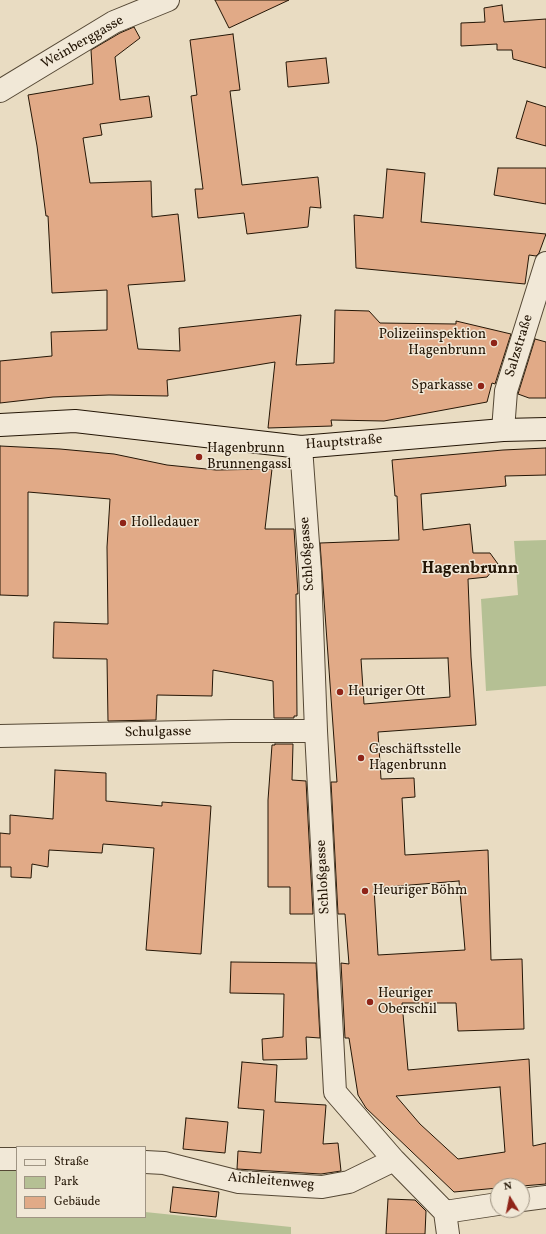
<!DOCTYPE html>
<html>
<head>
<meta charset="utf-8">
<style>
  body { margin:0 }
  #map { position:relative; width:546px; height:1234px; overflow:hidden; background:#e9dcc2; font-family:Vollkorn,serif }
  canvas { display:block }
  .legend { position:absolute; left:16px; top:1146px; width:130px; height:72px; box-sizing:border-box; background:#f1e8d7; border:1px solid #9f9483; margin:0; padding:5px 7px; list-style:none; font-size:12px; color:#241606 }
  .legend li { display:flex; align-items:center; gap:8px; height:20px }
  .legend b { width:20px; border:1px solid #9f9483 }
  .north { position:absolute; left:490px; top:1178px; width:40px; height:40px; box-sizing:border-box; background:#f1e8d7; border:1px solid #9f9483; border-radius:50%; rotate:350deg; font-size:11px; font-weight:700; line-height:16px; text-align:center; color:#241606 }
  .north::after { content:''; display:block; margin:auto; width:14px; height:18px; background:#8f2418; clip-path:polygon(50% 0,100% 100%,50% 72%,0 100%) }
</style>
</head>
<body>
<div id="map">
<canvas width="546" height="1234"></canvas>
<ul class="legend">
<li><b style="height:5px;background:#f1e8d7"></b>Straße</li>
<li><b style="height:11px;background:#b5c094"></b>Park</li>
<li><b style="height:11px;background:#e1aa87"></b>Gebäude</li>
</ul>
<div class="north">N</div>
</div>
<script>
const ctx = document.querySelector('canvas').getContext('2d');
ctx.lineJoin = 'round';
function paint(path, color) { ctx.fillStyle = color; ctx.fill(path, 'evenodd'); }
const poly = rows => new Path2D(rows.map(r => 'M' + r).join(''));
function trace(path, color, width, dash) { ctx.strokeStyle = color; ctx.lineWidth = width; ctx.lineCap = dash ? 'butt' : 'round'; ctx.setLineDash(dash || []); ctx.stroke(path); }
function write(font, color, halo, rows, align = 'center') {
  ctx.font = font + ' Vollkorn,serif'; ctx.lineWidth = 3; ctx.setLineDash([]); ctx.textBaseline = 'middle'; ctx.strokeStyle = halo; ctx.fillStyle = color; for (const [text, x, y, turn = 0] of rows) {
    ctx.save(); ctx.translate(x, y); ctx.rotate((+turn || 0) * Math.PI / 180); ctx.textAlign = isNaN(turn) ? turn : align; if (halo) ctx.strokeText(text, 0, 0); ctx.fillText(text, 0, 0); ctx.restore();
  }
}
paint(poly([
  [546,540,546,686,486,691,481,599,518,595,514,541],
  [0,1165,17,1166,17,1217,145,1217,145,1212,291,1227,291,1234,0,1234]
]), '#b5c094');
const building = poly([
  [215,0,289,0,229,28,215,0],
  [502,5,504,22,546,19,546,68,513,59,512,50,497,50,497,44,461,46,461,23,485,22,484,8,502,5],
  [134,27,140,38,115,57,120,100,149,96,152,117,100,124,102,135,83,138,90,183,151,181,152,217,178,214,185,281,128,285,138,349,180,351,179,328,301,315,296,365,334,363,335,310,369,311,380,323,456,324,456,321,511,334,495,384,492,383,487,402,384,421,331,420,332,426,268,428,275,362,167,380,168,396,109,395,53,397,0,403,0,361,52,356,51,332,107,330,107,290,52,293,48,216,46,216,37,146,28,95,93,84,91,50,120,33,134,27],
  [233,34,240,90,230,91,242,185,318,177,321,208,310,207,308,227,247,234,244,213,198,218,195,189,203,189,191,96,197,95,190,40,233,34],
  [326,58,329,83,288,87,286,62,326,58],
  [527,101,546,107,546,146,516,138,527,101],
  [498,168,546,168,546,204,494,195,498,168],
  [387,169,425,173,421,222,546,234,539,253,536,256,529,255,525,284,356,268,354,215,383,218,387,169],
  [535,339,546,342,546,398,529,398,518,394,535,339],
  [0,446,60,449,114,454,167,465,216,470,272,469,265,529,294,529,298,594,296,594,297,716,294,716,294,718,274,718,273,681,213,670,212,696,157,695,156,720,108,721,107,659,53,658,54,622,108,624,107,547,110,499,28,492,28,596,0,595,0,446],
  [546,448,546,475,505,476,506,486,421,494,423,530,470,524,473,553,490,553,498,564,487,577,468,579,471,657,476,725,378,732,381,779,414,778,415,797,402,798,405,855,488,850,491,960,522,959,524,1029,458,1031,456,1003,402,1003,408,1070,529,1059,533,1146,546,1143,546,1184,522,1186,498,1186,498,1188,454,1192,366,1108,358,1095,349,1038,345,1038,341,963,349,964,345,914,338,914,331,782,337,782,320,543,399,540,397,496,395,496,392,460,503,450,546,448],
  [448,658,450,697,364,704,361,659,448,658],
  [459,881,465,950,378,955,374,888,459,881],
  [500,1087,505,1152,458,1159,420,1124,396,1096,500,1087],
  [275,744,293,744,292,780,306,781,313,914,290,914,290,887,268,887,268,800,272,745,275,745,275,744],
  [55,770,106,773,106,801,162,806,162,802,211,806,201,954,146,950,154,848,103,844,102,853,49,850,48,867,32,864,31,878,11,877,11,867,0,867,0,833,10,834,10,815,53,819,55,770],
  [231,962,316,963,320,1038,306,1037,307,1059,263,1060,262,1039,283,1037,284,994,230,993,231,962],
  [242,1062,277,1065,275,1102,326,1105,323,1144,338,1143,341,1171,321,1174,237,1169,238,1151,261,1153,264,1110,238,1108,242,1062],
  [186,1118,228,1122,225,1153,183,1149,186,1118],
  [173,1187,219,1192,216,1217,170,1212,173,1187],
  [388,1199,415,1200,426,1211,425,1234,386,1234,388,1199]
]);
paint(building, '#e1aa87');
trace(building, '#241606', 1);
const minor = poly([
  [0,91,114,22,168,0],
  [503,430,506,391,546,263],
  [301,447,310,571,316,731,335,1092,394,1160,445,1212],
  [0,736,232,731,316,731],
  [0,1159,17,1159],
  [145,1162,164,1163,239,1182,322,1187,349,1182,394,1160],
  [522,1200,546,1197],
  [445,1212,498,1204],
  [445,1212,448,1234]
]);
const secondary = poly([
  [0,425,75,421,301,447,503,430,546,429]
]);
trace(minor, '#554835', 24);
trace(secondary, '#241606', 24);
trace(minor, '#f1e8d7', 22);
trace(secondary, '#f1e8d7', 22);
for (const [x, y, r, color] of [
  [494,343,4,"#8f2418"],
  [481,386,4,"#8f2418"],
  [199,457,4,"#8f2418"],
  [123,523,4,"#8f2418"],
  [340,692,4,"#8f2418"],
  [361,758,4,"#8f2418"],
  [365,891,4,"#8f2418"],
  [370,1002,4,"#8f2418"]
]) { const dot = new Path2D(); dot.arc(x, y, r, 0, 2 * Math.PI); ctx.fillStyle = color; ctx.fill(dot); trace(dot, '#f1e8d7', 1.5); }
write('14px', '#241606', '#f1e8d7', [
  ["Weinberggasse",83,43,-30],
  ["Salzstraße",520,346,-73],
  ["Hauptstraße",344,443,-4],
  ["Schloßgasse",308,554,-94],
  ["Schulgasse",158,733,-1],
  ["Schloßgasse",324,877,-93],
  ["Aichleitenweg",271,1182,5]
]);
write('14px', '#241606', '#f1e8d7', [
  ["Polizeiinspektion",486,335,"right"],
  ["Hagenbrunn",486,351,"right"],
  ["Sparkasse",473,386,"right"],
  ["Hagenbrunn",207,449],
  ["Brunnengassl",207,465],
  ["Holledauer",131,523],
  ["Heuriger Ott",348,692],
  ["Geschäftsstelle",369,750],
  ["Hagenbrunn",369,766],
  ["Heuriger Böhm",373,891],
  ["Heuriger",378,994],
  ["Oberschil",378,1010]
], 'left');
write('bold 16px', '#241606', '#f1e8d7', [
  ["Hagenbrunn",470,570]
]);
</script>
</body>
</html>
